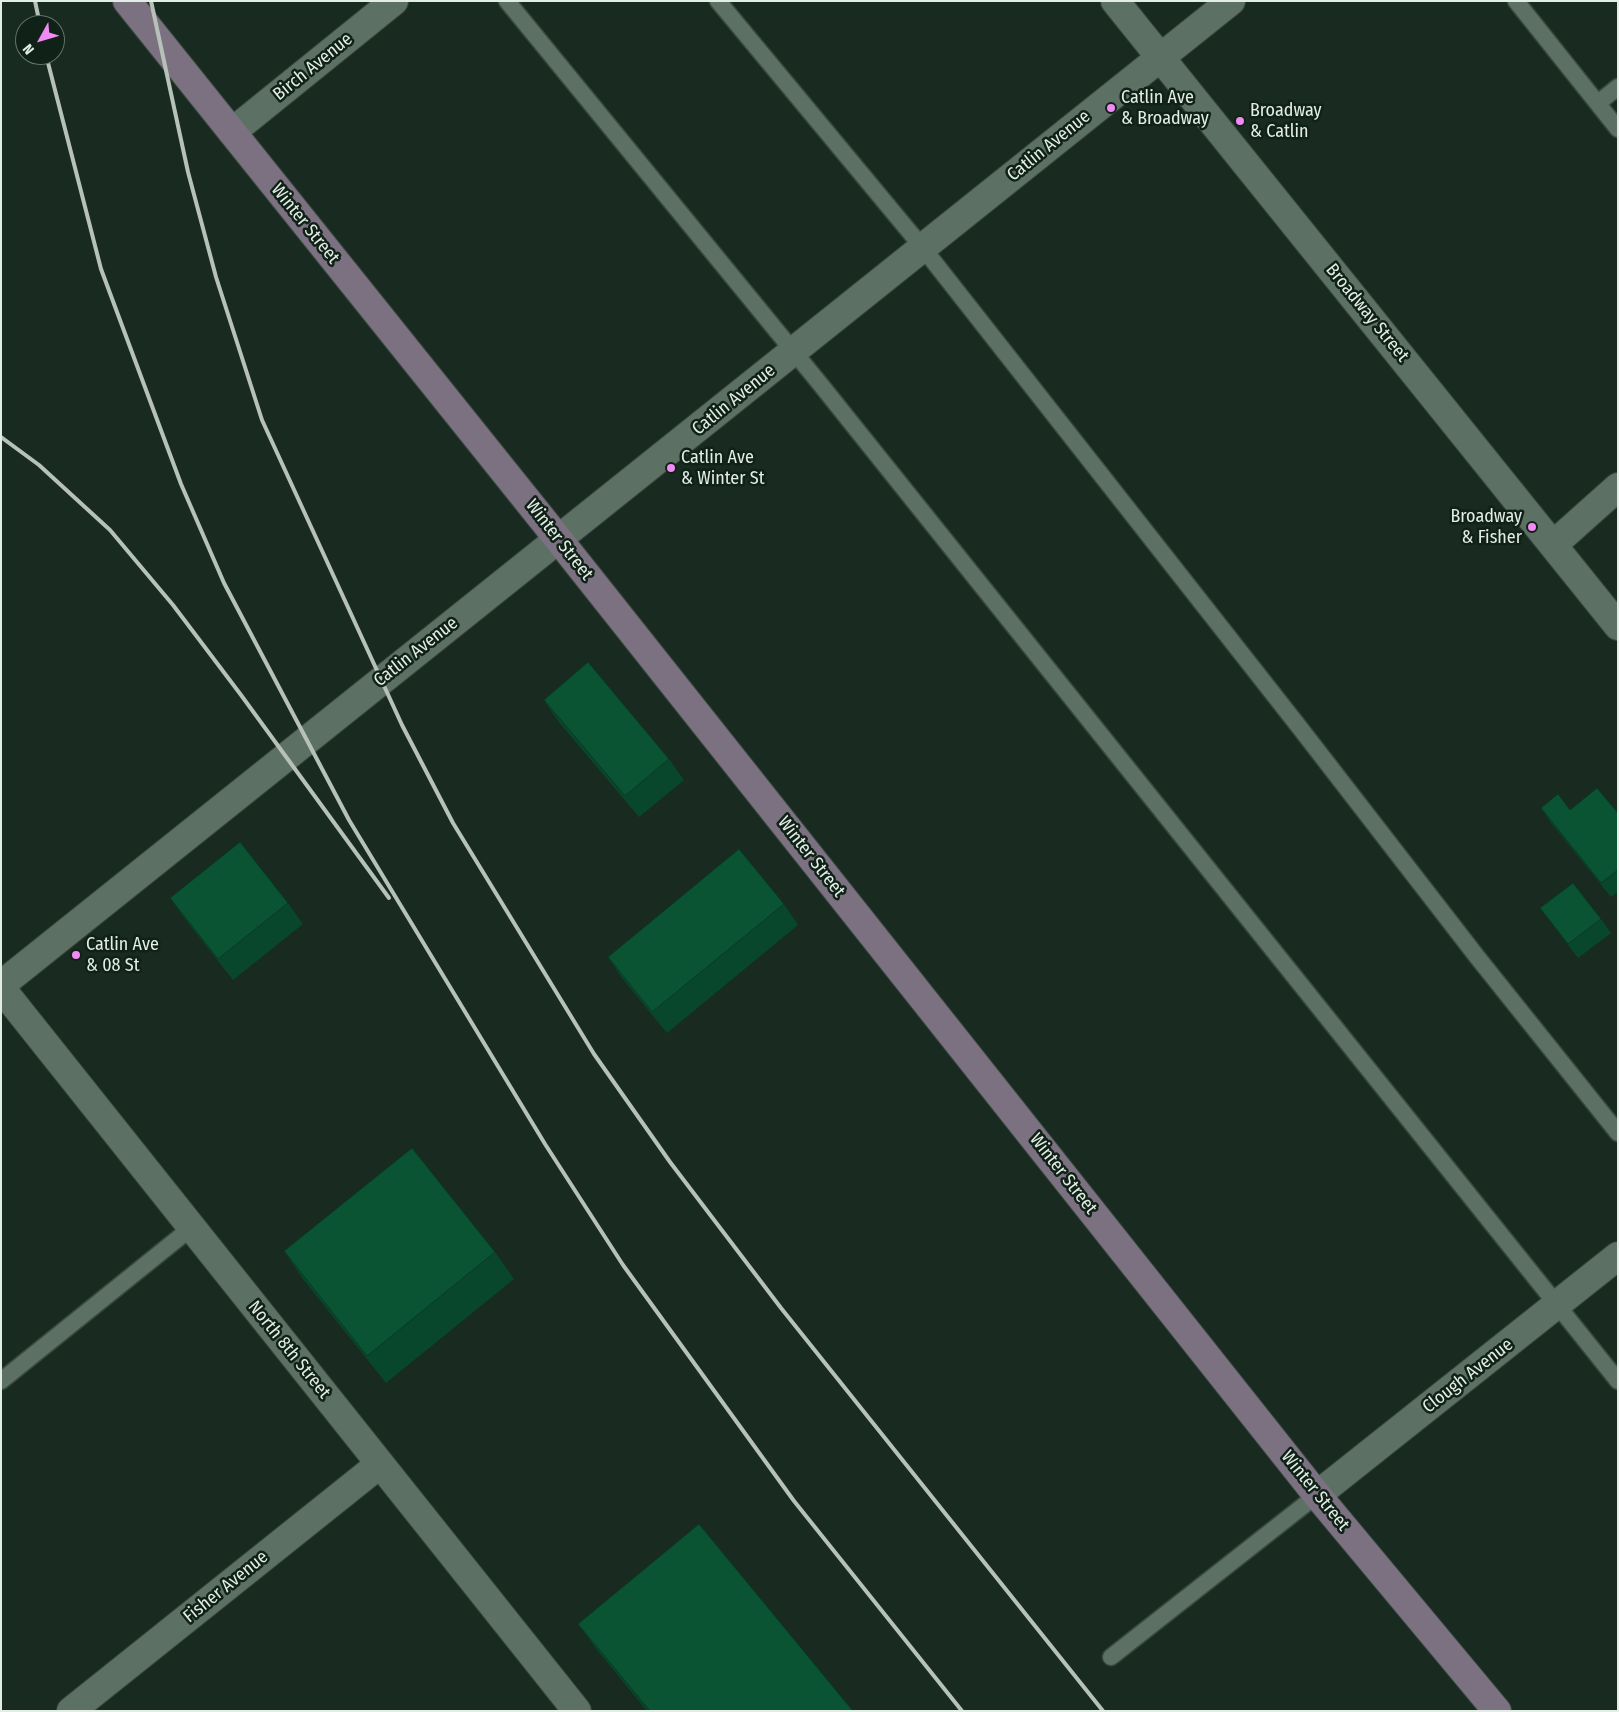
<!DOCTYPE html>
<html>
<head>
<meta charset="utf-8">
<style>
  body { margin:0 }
  #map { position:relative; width:1619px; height:1712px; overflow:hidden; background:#192a20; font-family:"Fira Sans Condensed",sans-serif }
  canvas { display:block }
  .frame { position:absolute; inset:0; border:2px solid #e2ede6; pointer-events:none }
  .north { position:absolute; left:15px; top:15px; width:50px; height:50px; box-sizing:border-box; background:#102117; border:1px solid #64736a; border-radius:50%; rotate:231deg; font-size:14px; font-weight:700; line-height:20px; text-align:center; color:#e2ede6 }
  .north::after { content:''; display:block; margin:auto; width:18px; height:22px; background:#f28af3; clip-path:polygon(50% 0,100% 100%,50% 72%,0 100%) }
</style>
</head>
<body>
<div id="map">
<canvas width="1619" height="1712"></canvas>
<div class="frame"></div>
<div class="north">N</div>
</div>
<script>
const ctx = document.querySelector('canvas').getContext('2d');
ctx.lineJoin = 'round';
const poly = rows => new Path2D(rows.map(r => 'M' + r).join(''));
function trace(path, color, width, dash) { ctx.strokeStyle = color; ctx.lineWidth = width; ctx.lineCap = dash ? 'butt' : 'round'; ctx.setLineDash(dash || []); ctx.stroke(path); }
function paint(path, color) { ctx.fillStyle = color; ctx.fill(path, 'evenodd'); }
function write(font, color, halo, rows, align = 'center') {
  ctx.font = font + ' "Fira Sans Condensed",sans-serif'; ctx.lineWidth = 5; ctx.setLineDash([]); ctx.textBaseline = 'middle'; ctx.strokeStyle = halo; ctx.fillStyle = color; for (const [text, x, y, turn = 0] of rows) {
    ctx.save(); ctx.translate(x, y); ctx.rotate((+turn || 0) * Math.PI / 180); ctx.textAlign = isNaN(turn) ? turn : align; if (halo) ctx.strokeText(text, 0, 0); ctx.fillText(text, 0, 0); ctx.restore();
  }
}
const lane = poly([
  [507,1,821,385,1618,1381],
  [718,1,923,248,1300,728,1478,958,1618,1133],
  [1516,1,1618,129],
  [1598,103,1618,87],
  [1,1381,191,1228],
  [1111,1657,1317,1495]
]);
const street = poly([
  [1115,1,1618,626],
  [232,132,394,1],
  [1553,545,1618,487],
  [1,985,1231,1],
  [1,988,577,1711],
  [1317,1495,1618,1256],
  [71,1711,380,1464]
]);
const secondary = poly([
  [127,1,559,540,1317,1495,1497,1711]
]);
trace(lane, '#39473f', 19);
trace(street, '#39473f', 30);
trace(secondary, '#39473f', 30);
trace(lane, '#5d7064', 16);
trace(street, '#5d7064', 28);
trace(secondary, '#7c7181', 28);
trace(poly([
  [35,1,40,25],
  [151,1,188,172,216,277,262,420,402,725,453,823,594,1054,670,1162,781,1308,1103,1711],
  [46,55,101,269,181,484,224,583,349,820,545,1144,623,1265,794,1501,962,1711],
  [1,437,39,465,110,530,173,605,241,695,389,898]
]), '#b5c1b9', 4);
paint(poly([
  [544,700,669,759,684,780,639,817,558,721],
  [1541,808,1618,813,1618,892,1611,897,1551,823],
  [170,898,288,903,303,924,233,980,185,919],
  [784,904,798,925,667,1033,622,978,608,957],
  [1540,908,1601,919,1611,933,1578,958],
  [284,1251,495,1252,514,1279,386,1383,303,1279],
  [578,1624,853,1711,647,1711,598,1651]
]), '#09472c');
const building = poly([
  [588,662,669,759,625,796,544,700,588,662],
  [1597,788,1618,813,1618,870,1601,883,1541,808,1558,794,1570,810,1597,788],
  [240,842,288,903,218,959,170,898,240,842],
  [739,849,784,904,652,1012,608,957,739,849],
  [1573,883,1601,919,1568,944,1540,908,1573,883],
  [412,1148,495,1252,367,1356,284,1251,412,1148],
  [699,1524,853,1711,650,1711,578,1624,699,1524]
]);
paint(building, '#0a5333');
trace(building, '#073a24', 1);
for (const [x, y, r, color] of [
  [1111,108,5,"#f28af3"],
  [1240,121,5,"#f28af3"],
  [671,468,5,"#f28af3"],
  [1532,527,5,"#f28af3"],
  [76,955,5,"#f28af3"]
]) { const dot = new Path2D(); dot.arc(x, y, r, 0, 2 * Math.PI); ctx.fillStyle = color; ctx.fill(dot); trace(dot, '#102117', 2); }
write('18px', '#e2ede6', '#102117', [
  ["Birch Avenue",313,67,-39],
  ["Catlin Avenue",1049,146,-39],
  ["Winter Street",305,224,51],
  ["Broadway Street",1367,313,51],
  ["Catlin Avenue",734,400,-39],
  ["Winter Street",559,540,52],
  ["Catlin Avenue",416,652,-38],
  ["Winter Street",811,857,52],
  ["Winter Street",1063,1174,52],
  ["North 8th Street",289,1350,51],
  ["Clough Avenue",1468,1376,-38],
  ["Winter Street",1315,1491,51],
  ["Fisher Avenue",226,1587,-39]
]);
write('18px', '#e2ede6', '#102117', [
  ["Catlin Ave",1121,98],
  ["& Broadway",1121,119],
  ["Broadway",1250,111],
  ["& Catlin",1250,132],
  ["Catlin Ave",681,458],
  ["& Winter St",681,479],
  ["Broadway",1522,517,"right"],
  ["& Fisher",1522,538,"right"],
  ["Catlin Ave",86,945],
  ["& 08 St",86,966]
], 'left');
</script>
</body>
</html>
